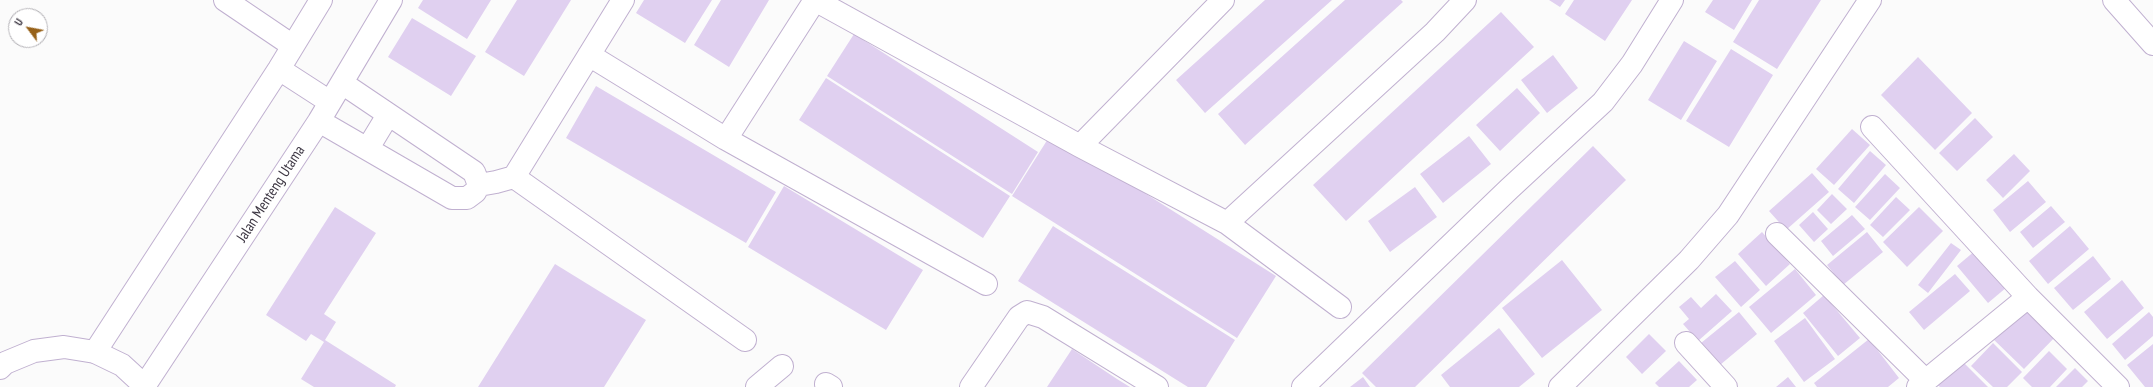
<!DOCTYPE html>
<html>
<head>
<meta charset="utf-8">
<style>
  body { margin:0 }
  #map { position:relative; width:2153px; height:387px; overflow:hidden; background:#fbfbfb; font-family:"PT Sans Narrow",sans-serif }
  canvas { display:block }
  .north { position:absolute; left:8px; top:8px; width:40px; height:40px; box-sizing:border-box; background:#fff; border:1px solid #b1afb4; border-radius:50%; rotate:302deg; font-size:11px; font-weight:700; line-height:16px; text-align:center; color:#3d3743 }
  .north::after { content:''; display:block; margin:auto; width:14px; height:18px; background:#976118; clip-path:polygon(50% 0,100% 100%,50% 72%,0 100%) }
</style>
</head>
<body>
<div id="map">
<canvas width="2153" height="387"></canvas>
<div class="north">U</div>
</div>
<script>
const ctx = document.querySelector('canvas').getContext('2d');
ctx.lineJoin = 'round';
function paint(path, color) { ctx.fillStyle = color; ctx.fill(path, 'evenodd'); }
const poly = rows => new Path2D(rows.map(r => 'M' + r).join(''));
function trace(path, color, width, dash) { ctx.strokeStyle = color; ctx.lineWidth = width; ctx.lineCap = dash ? 'butt' : 'round'; ctx.setLineDash(dash || []); ctx.stroke(path); }
function write(font, color, halo, rows, align = 'center') {
  ctx.font = font + ' "PT Sans Narrow",sans-serif'; ctx.lineWidth = 3; ctx.setLineDash([]); ctx.textBaseline = 'middle'; ctx.strokeStyle = halo; ctx.fillStyle = color; for (const [text, x, y, turn = 0] of rows) {
    ctx.save(); ctx.translate(x, y); ctx.rotate((+turn || 0) * Math.PI / 180); ctx.textAlign = isNaN(turn) ? turn : align; if (halo) ctx.strokeText(text, 0, 0); ctx.fillText(text, 0, 0); ctx.restore();
  }
}
paint(poly([
  [423,0,491,0,467,39,418,8],
  [517,0,571,0,524,76,485,52],
  [644,0,712,0,685,43,636,13],
  [721,0,769,0,729,67,694,45],
  [1265,0,1332,0,1205,113,1176,80],
  [1345,0,1401,0,1403,2,1245,145,1218,114],
  [1549,0,1565,0,1560,7],
  [1574,0,1632,0,1605,41,1565,14],
  [1713,0,1752,0,1734,30,1705,12],
  [1759,0,1821,0,1777,69,1733,42],
  [1501,12,1534,47,1346,221,1313,185],
  [412,18,476,56,451,96,388,57],
  [854,34,1038,152,1012,194,827,76],
  [1684,41,1717,61,1681,120,1648,100],
  [1731,49,1773,75,1729,147,1686,121],
  [1553,55,1578,88,1547,113,1521,80],
  [1918,57,1972,113,1935,150,1881,95],
  [826,78,1010,196,983,238,799,120],
  [596,86,776,192,746,243,566,138],
  [1517,88,1540,113,1500,151,1476,125],
  [1975,118,1993,137,1957,171,1939,153],
  [1852,129,1870,145,1834,185,1816,169],
  [1051,134,1276,276,1237,338,1012,196],
  [1469,136,1491,164,1443,203,1420,174],
  [1593,146,1626,180,1415,387,1376,387,1362,373],
  [1870,151,1886,165,1854,203,1838,189],
  [2014,154,2030,171,2003,198,1986,180],
  [1812,173,1829,192,1786,230,1769,211],
  [1885,174,1900,188,1870,220,1855,207],
  [2028,181,2046,202,2010,232,1993,210],
  [784,186,923,270,886,330,748,247],
  [1415,187,1437,217,1390,252,1368,221],
  [1832,194,1847,209,1831,224,1817,210],
  [1896,197,1910,210,1883,237,1870,225],
  [2051,206,2065,222,2033,248,2020,232],
  [335,207,376,233,324,314,336,322,325,340,396,385,395,387,314,387,301,379,324,342,311,334,306,341,266,315],
  [1919,207,1943,231,1907,267,1883,242],
  [1813,212,1828,229,1814,242,1799,225],
  [1852,215,1865,229,1833,256,1821,241],
  [1053,226,1235,340,1206,387,1188,387,1018,281],
  [2070,226,2089,249,2048,284,2029,261],
  [1762,232,1790,264,1766,286,1738,254],
  [1867,232,1883,252,1843,285,1827,265],
  [1951,243,1961,250,1928,293,1918,285],
  [1976,250,2007,287,1988,303,1957,266],
  [2093,256,2111,279,2073,310,2054,288],
  [1562,260,1602,310,1542,358,1502,308],
  [1735,261,1760,290,1741,307,1715,277],
  [555,264,646,320,604,387,478,387],
  [1795,269,1816,295,1771,333,1749,307],
  [1955,274,1970,291,1924,330,1909,312],
  [2122,280,2144,308,2107,339,2084,312],
  [1716,294,1732,311,1698,341,1683,324,1689,319,1679,307,1691,297,1701,308],
  [1824,295,1860,338,1838,356,1803,313],
  [2025,301,2058,334,2024,369,1990,336],
  [1739,312,1757,334,1720,365,1701,343],
  [2149,312,2153,317,2153,336,2125,360,2112,344],
  [1805,318,1835,359,1804,382,1774,341],
  [1499,328,1535,374,1519,387,1450,387,1441,375],
  [1649,334,1666,351,1642,374,1626,357],
  [1869,339,1899,378,1888,387,1817,387,1814,383],
  [1993,343,2022,372,2007,387,1993,387,1971,366],
  [2153,344,2153,387,2145,387,2127,365],
  [1072,349,1117,379,1130,387,1047,387],
  [2049,351,2067,369,2050,387,2032,387,2023,378],
  [1960,359,1988,387,1940,387,1936,384],
  [1679,361,1697,380,1689,387,1659,387,1655,383],
  [2075,368,2088,381,2082,387,2056,387],
  [1363,377,1370,387,1350,387],
  [1788,377,1796,387,1776,387]
]), '#e0d0f0');
const minor = poly([
  [225,0,293,46],
  [815,0,1080,146,1227,223,1340,307],
  [2114,0,2153,44],
  [589,55,726,139,986,284],
  [279,69,330,102],
  [319,121,452,198,467,198,475,192,479,185,474,172,342,83],
  [1872,127,2028,297,2118,387],
  [726,139,815,0],
  [1080,146,1223,0],
  [368,148,388,115],
  [514,177,745,340],
  [479,185,496,182,514,177,623,0],
  [1227,223,1435,32,1465,0],
  [1777,234,1925,380],
  [1686,343,1726,387],
  [95,352,279,69,321,0],
  [826,384,831,387],
  [145,385,319,121,391,0],
  [757,387,782,366],
  [971,387,1019,317,1027,312,1043,317,1157,387],
  [1303,387,1509,189,1603,102,1632,64,1672,0],
  [1560,387,1689,260,1728,215,1870,0],
  [1918,387,2028,297]
]);
const tertiary = poly([
  [0,368,5,363,34,351,64,347,95,352,122,365,146,387]
]);
trace(minor, '#c0b0d0', 24);
trace(tertiary, '#c0b0d0', 24);
trace(minor, '#fff', 22);
trace(tertiary, '#fff', 22);
write('15px', '#3d3743', '#fff', [
  ["Jalan Menteng Utama",271,194,-57]
]);
</script>
</body>
</html>
